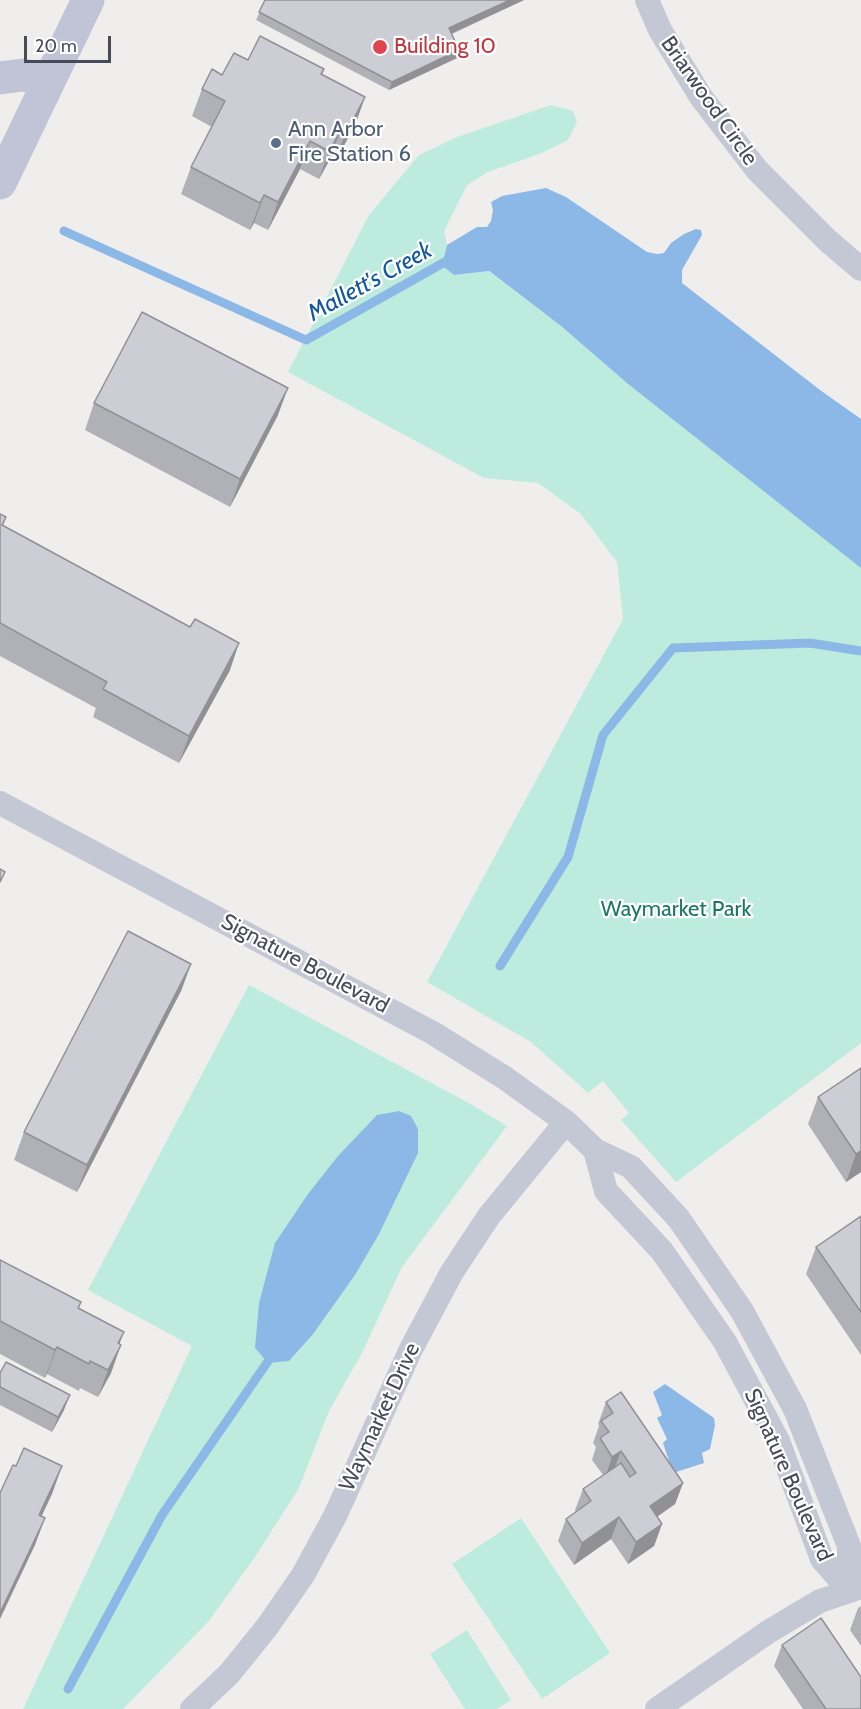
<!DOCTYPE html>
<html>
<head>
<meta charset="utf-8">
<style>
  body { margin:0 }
  #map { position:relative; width:861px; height:1709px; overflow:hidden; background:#f0eeed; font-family:Cabin,sans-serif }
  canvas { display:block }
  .scale { position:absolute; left:24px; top:36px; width:87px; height:27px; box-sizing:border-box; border:3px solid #464b5a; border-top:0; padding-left:8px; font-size:18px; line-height:21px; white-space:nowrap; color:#464b5a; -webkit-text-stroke:4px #fff; paint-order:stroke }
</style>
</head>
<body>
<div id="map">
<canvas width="861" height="1709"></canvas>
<div class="scale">20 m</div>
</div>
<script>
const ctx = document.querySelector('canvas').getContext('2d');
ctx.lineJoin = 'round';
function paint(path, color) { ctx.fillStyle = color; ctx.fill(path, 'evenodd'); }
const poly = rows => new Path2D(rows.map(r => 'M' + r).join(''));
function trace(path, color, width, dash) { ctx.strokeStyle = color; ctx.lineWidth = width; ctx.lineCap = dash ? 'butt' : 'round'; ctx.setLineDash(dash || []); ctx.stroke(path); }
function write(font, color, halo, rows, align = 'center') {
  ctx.font = font + ' Cabin,sans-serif'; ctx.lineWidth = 4.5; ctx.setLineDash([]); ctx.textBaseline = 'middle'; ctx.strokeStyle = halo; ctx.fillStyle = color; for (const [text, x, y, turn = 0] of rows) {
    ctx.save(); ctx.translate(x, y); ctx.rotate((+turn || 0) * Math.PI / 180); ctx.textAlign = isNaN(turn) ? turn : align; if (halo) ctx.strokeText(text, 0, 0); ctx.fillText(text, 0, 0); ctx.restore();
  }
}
paint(poly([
  [551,105,573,111,577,122,568,140,542,153,488,172,467,185,444,231,447,245,444,257,454,275,488,271,561,326,628,384,861,567,861,1043,676,1182,621,1120,629,1113,603,1081,588,1093,531,1042,427,982,623,619,617,562,581,514,538,483,484,478,288,372,369,215,419,155,457,137],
  [249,985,467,1102,507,1126,402,1267,362,1353,329,1411,299,1488,253,1560,208,1622,123,1709,23,1709,192,1346,88,1290],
  [521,1518,610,1653,542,1699,452,1564],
  [467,1630,511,1700,497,1709,465,1709,430,1654]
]), '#bdecde');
paint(poly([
  [546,188,566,197,647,252,657,254,664,253,671,243,684,234,696,229,701,230,702,235,682,270,682,283,820,390,861,419,861,568,628,384,561,326,489,271,454,275,444,267,444,257,447,245,477,227,487,227,491,221,493,210,491,202,502,196],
  [399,1111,411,1116,418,1129,418,1153,379,1234,355,1275,313,1334,289,1361,268,1363,255,1348,259,1303,275,1243,308,1194,338,1156,377,1115],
  [665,1384,714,1418,715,1425,710,1449,702,1453,704,1463,673,1473,663,1443,667,1439,657,1418,662,1415,653,1392]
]), '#8cb8e7');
trace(poly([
  [64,231,306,340,452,258,455,258],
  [500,966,568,857,603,735,673,648,810,643,861,651],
  [68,1689,162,1515,273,1354]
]), '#8cb8e7', 9);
trace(poly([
  [647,0,660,30,701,97,757,170,827,240,861,269],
  [0,803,433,1033,505,1078,566,1122,595,1150,631,1167,679,1219,742,1311,795,1409,849,1546,849,1590],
  [595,1150,606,1191,662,1251,725,1342,778,1441,822,1559,849,1590],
  [192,1709,229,1674,267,1627,303,1575,335,1516,411,1349,452,1272,489,1216,566,1122],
  [657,1709,768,1632,820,1601,861,1587]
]), '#c4c8d4', 24);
trace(poly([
  [0,78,23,75,49,80],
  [0,183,88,0]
]), '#c1c4d6', 33);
paint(poly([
  [265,0,524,0,452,34,457,58,389,90,256,20],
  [248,60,324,69,322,75,365,97,355,125,334,164,329,161,319,179,300,169,268,230,254,223,250,230,181,194,191,167,212,127,192,116,202,89,222,75],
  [94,403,278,415,230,507,85,430],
  [0,514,6,517,3,526,230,670,179,763,93,717,96,708,0,656],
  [191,964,181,991,77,1192,14,1160,24,1132],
  [861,1068,861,1172,846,1182,808,1124,818,1097],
  [861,1216,861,1355,806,1274,816,1247],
  [0,1260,81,1302,79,1308,119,1344,111,1373,98,1397,80,1388,79,1391,47,1374,45,1378,0,1354],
  [0,1373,64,1410,52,1432,0,1405],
  [606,1402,683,1483,675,1504,657,1517,662,1524,654,1546,628,1564,611,1539,574,1565,558,1541,566,1519,576,1512,575,1510,583,1489,603,1475,592,1460,596,1447,593,1443,599,1426,598,1424],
  [861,1606,861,1646,850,1630,858,1608],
  [782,1645,861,1709,803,1709,774,1666]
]), '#b0b1b7');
paint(poly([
  [510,0,524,0,446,36,449,28],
  [459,50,457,58,389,90,392,82],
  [365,97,355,125,334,164,344,137],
  [339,134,329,161,319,179,329,151],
  [310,141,300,169,268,230,278,202],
  [264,195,254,223,250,230,260,203],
  [288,388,278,415,230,507,240,479],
  [239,643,230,670,179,763,189,736],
  [191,964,181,991,77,1192,87,1165],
  [861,1151,861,1172,846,1182,856,1154],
  [124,1332,114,1358,121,1345,111,1373,98,1397,118,1343],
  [57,1347,47,1374,45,1378,55,1350],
  [70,1395,64,1410,52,1432,58,1417],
  [621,1451,613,1472,605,1478,612,1457],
  [62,1466,52,1494,29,1543,39,1515],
  [683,1483,675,1504,642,1527,650,1506],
  [619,1517,611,1539,574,1565,582,1543],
  [45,1518,35,1545,0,1619,0,1613],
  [662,1524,654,1546,628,1564,636,1542]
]), '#909095');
const building = poly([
  [265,0,510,0,449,28,459,50,392,82,259,12,265,0],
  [260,36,324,69,321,74,365,97,344,137,339,134,329,151,310,141,278,202,264,195,260,203,191,167,225,101,202,89,212,69,222,75,234,53,248,60,260,36],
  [142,312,288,388,240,479,94,403,142,312],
  [0,514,6,517,2,525,190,627,195,619,239,643,189,736,103,689,107,682,0,623,0,514],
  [0,869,5,872,0,882,0,869],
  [128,931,191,964,87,1165,24,1132,128,931],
  [861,1068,861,1151,856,1154,818,1097,861,1068],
  [861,1216,861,1312,816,1247,861,1216],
  [0,1260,81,1302,78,1308,124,1332,118,1343,121,1345,108,1370,90,1361,89,1364,57,1347,55,1350,0,1321,0,1260],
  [6,1362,70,1395,58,1417,0,1387,0,1373,6,1362],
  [621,1392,683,1483,650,1506,662,1524,636,1542,619,1517,582,1543,566,1519,591,1501,583,1489,621,1463,630,1477,636,1473,621,1451,612,1457,600,1438,609,1432,601,1421,613,1413,606,1402,621,1392],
  [24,1448,62,1466,39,1515,45,1518,0,1613,0,1493,13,1465,16,1466,24,1448],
  [821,1618,861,1677,861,1709,826,1709,782,1645,821,1618]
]);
paint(building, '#cdced5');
trace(building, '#909095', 1.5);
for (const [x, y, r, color] of [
  [380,47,8,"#e0444e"],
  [276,143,6,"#5c6f8a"]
]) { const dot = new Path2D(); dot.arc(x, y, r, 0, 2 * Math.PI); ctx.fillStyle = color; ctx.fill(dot); trace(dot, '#fff', 2); }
write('22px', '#be3a42', '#fff', [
  ["Building 10",394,47]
], 'left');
write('22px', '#464b5a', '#fff', [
  ["Briarwood Circle",709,101,55],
  ["Signature Boulevard",305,964,28],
  ["Waymarket Drive",380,1417,-65],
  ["Signature Boulevard",788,1475,66]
]);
write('22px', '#4e5e75', '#fff', [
  ["Ann Arbor",288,130],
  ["Fire Station 6",288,155]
], 'left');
write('22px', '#1b7865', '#fff', [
  ["Waymarket Park",676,910]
]);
write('italic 24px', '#1258a1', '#fff', [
  ["Mallett's Creek",370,282,-29]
]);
</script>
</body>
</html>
